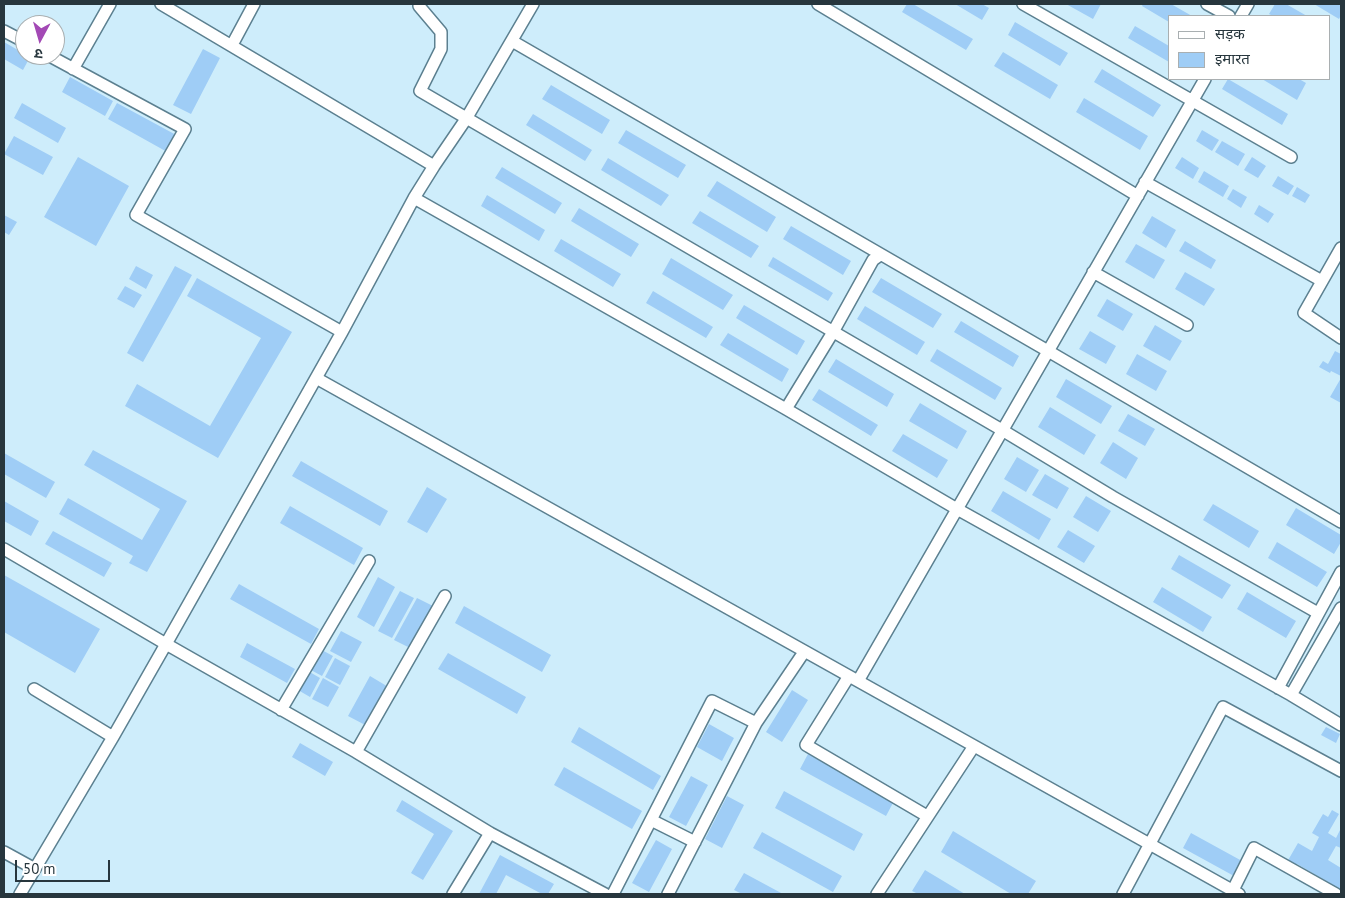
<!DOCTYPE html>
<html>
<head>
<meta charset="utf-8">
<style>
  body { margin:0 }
  #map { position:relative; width:1345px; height:898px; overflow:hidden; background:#ceedfb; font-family:"PT Sans","Noto Sans Devanagari",sans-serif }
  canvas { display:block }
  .frame { position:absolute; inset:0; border:5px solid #27363d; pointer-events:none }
  .legend { position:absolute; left:1168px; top:15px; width:162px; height:65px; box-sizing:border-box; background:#fff; border:1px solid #a9afb1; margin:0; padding:6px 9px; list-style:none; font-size:15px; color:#27363d }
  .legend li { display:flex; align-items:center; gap:10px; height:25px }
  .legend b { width:25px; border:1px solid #a9afb1 }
  .north { position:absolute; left:15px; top:15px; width:50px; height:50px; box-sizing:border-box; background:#fff; border:1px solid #a9afb1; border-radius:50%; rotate:186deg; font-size:14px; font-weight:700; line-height:20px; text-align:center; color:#27363d }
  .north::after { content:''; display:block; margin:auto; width:18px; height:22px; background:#a349b5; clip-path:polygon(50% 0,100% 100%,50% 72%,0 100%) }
  .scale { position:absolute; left:15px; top:860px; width:95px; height:22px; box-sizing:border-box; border:2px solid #27363d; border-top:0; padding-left:6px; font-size:15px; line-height:18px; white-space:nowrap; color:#27363d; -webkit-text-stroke:4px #fff; paint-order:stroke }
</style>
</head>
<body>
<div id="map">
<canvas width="1345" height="898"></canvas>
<div class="frame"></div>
<ul class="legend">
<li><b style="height:6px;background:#fff"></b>सड़क</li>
<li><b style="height:14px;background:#9fcdf6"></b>इमारत</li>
</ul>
<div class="north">उ</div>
<div class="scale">50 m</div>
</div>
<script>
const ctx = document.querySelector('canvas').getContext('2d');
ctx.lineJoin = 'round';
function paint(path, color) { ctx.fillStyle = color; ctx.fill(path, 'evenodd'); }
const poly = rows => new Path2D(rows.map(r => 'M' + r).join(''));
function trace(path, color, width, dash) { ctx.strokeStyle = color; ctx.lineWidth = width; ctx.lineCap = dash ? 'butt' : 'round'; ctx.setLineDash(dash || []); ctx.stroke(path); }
paint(poly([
  [907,4,913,4,973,39,966,50,902,12],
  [955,4,982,4,989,8,982,20],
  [1066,4,1101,4,1093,19],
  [1143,4,1171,4,1192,16,1169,16,1169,22,1142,6],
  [1275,4,1286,4,1307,16,1273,16,1269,14],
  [1314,4,1341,4,1341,15,1339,19],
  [1015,22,1068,53,1060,66,1008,35],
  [1135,26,1169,46,1169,62,1128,38],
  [4,42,30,57,23,70,4,59],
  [203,49,220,58,191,114,173,105],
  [1003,52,1058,85,1050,99,994,66],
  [1102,69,1161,105,1153,117,1094,82],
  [70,77,113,101,105,116,62,92],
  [1228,79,1288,114,1282,125,1222,89],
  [1262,79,1299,79,1306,83,1297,100],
  [551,85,610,120,602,134,542,99],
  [1084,98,1148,136,1140,150,1076,112],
  [22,103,66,128,58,143,14,118],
  [117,103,178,136,169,153,108,119],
  [533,114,592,150,585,161,526,125],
  [626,130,686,165,678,178,618,143],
  [1202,130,1219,140,1212,151,1196,141],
  [14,136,53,157,43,175,4,154],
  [1222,141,1245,154,1238,166,1215,152],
  [78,157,129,186,96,246,44,217],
  [1182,157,1199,168,1193,179,1175,168],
  [1252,157,1266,166,1258,178,1244,170],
  [608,158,669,195,661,206,601,170],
  [502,167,562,203,555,214,495,178],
  [1204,171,1229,186,1223,197,1198,182],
  [1278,176,1294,186,1288,195,1272,186],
  [717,181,776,217,767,232,707,196],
  [1297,187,1310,195,1305,203,1292,196],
  [1233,189,1247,197,1241,208,1227,199],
  [487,195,545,230,539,241,481,206],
  [1259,205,1274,214,1268,223,1254,214],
  [579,208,639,244,631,257,571,221],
  [700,211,759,246,751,258,692,223],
  [4,215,17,222,9,235,4,232],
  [1152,216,1176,230,1166,248,1142,233],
  [791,226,851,261,843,275,783,239],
  [561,239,621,274,613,287,554,251],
  [1185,241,1216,260,1211,269,1179,251],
  [1136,244,1165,260,1154,279,1125,262],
  [773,257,833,293,828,301,768,266],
  [671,258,733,295,723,310,662,274],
  [136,266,153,275,146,289,129,279],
  [175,266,192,275,143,362,127,353],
  [1185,272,1215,289,1204,306,1175,289],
  [197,278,292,332,218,458,125,406,137,384,210,426,261,338,187,296],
  [881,278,942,314,933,328,872,292],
  [125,286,142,295,134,308,117,299],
  [653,291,713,327,706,338,646,303],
  [1107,299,1133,314,1123,331,1097,316],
  [744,305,805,341,797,355,736,318],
  [865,306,925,342,917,355,857,319],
  [961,321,1019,356,1013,367,954,332],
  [1155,325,1182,341,1170,361,1143,346],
  [1090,331,1116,346,1106,364,1079,349],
  [728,333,789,369,782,382,720,345],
  [937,349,1002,388,995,400,930,361],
  [1335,351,1341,354,1341,376,1331,371,1330,373,1319,367,1323,361,1328,364],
  [1137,354,1167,371,1156,391,1126,374],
  [836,359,894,394,887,407,828,372],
  [1341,378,1341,403,1330,397],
  [1066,379,1112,406,1101,424,1056,397],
  [819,389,878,425,871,436,812,400],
  [920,403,967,431,957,449,909,421],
  [1050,407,1096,435,1084,455,1038,427],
  [1128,414,1155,429,1145,446,1118,431],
  [903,434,948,460,937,478,892,451],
  [1113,442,1138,458,1126,479,1100,463],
  [93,450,187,501,147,572,129,563,133,556,59,514,68,498,142,540,160,509,84,465],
  [4,453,55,482,46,498,4,474],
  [1017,457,1039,470,1026,492,1004,479],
  [301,461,388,511,380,526,292,476],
  [1045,474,1069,488,1057,509,1032,495],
  [427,487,447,499,427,533,407,522],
  [1003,491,1051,519,1039,540,991,511],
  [1086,496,1111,511,1098,532,1073,517],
  [4,501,39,521,31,536,4,521],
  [1213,504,1259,531,1249,548,1203,520],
  [290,506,363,548,354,565,280,523],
  [1296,508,1341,535,1341,542,1334,554,1286,525],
  [1068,530,1095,546,1084,563,1057,547],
  [53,531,112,563,104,577,45,544],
  [1277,542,1327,572,1317,587,1268,558],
  [1179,555,1231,585,1222,599,1171,569],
  [4,575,100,629,75,673,4,632],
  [378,577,395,587,374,627,357,617],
  [239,584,319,629,311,644,230,599],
  [1162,587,1212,617,1203,632,1153,602],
  [400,591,414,598,392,638,378,631],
  [1247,592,1296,621,1286,638,1237,609],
  [417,598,435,607,412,649,394,640],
  [464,606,551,655,542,672,455,623],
  [341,631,362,642,351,662,330,651],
  [247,643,295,669,287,683,240,657],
  [320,649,333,656,322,676,309,669],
  [448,653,526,697,517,714,438,669],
  [335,658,350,666,340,685,325,677],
  [308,671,320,678,310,697,298,690],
  [370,676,390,688,369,727,348,716],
  [323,678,339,687,328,707,312,699],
  [792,690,808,700,782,742,766,732],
  [709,724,734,738,722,761,697,747],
  [579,727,661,776,653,790,571,742],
  [1326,727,1340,734,1336,743,1321,735],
  [300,743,333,762,325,776,292,757],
  [808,754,894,801,886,816,800,769],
  [564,767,642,811,632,829,554,785],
  [691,776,708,785,686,826,669,817],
  [784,791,863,834,854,851,775,808],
  [727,796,744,805,722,848,705,839],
  [402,800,453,831,423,880,411,873,434,834,396,811],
  [1332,810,1339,814,1328,833,1336,838,1341,828,1341,848,1336,846,1328,860,1341,868,1341,886,1339,891,1332,887,1333,885,1297,864,1295,867,1287,862,1298,843,1312,851,1319,837,1312,833,1323,814,1328,817],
  [953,831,1036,881,1028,894,1011,894,941,852],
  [762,832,842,876,833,892,753,848],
  [1191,833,1242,861,1234,876,1183,848],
  [656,840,672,849,649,892,632,883],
  [500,855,554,884,548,894,542,894,506,875,496,894,479,894],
  [925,870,965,894,918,894,912,891],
  [744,873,783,894,742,894,734,890]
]), '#9fcdf6');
const minor = poly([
  [161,4,434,166],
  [818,4,1138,196],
  [1023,4,1291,157],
  [1207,4,1229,16],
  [419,6,441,32,441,49,420,91,1002,430,1113,497,1318,613],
  [1241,16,1248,4],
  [4,31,25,42],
  [512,41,1048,351,1341,522],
  [232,45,254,4],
  [48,55,185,129,136,215,342,332],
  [73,69,110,4],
  [1145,182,1322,281],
  [414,198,786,409,957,509,1291,695,1341,725],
  [1341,248,1304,313,1341,338],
  [1093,272,1187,325],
  [316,378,1239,894],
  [786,409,833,332,873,260,880,255],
  [4,549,166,644,356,752,490,833,605,894],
  [849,676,806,745,927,816],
  [858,681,1205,79],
  [1278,688,1341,572],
  [34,689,113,737],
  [1291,695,1341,608],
  [281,710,369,561],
  [356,752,445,596],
  [651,820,695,842],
  [4,852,35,869],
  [20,894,113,737,166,644,342,332,414,198,434,166,466,119,533,4],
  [453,894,490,833],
  [613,894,712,701,756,723],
  [668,894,756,723,804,652],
  [877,894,974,746],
  [1123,894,1223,707,1341,771],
  [1231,894,1254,848,1336,894]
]);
trace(minor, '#5c8090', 14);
trace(minor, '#fff', 11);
</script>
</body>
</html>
